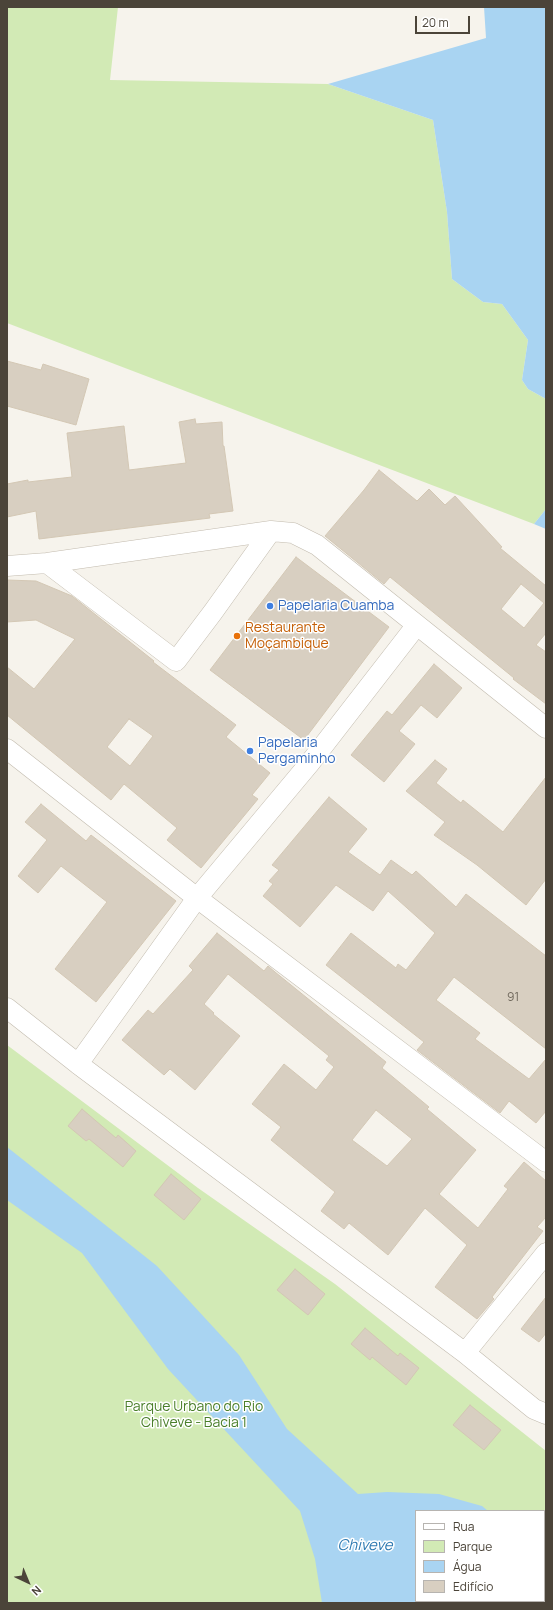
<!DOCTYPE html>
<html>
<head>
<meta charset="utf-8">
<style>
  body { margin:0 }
  #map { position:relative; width:553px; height:1610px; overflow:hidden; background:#f6f3ec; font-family:Manrope,sans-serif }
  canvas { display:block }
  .frame { position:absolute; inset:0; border:8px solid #4b4439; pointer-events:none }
  .legend { position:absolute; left:415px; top:1510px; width:130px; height:92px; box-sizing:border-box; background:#fff; border:1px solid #b7b4b0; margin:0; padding:5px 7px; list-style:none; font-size:12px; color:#4b4439 }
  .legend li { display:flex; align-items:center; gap:8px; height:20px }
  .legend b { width:20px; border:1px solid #b7b4b0 }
  .north { position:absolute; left:8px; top:1562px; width:40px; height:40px; -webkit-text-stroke:3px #fff; paint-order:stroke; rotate:136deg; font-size:11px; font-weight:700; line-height:16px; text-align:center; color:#4b4439 }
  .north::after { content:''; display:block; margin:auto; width:14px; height:18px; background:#4b4439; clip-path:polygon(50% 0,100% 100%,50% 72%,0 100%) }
  .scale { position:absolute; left:415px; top:16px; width:55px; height:18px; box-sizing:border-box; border:2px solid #4b4439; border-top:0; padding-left:5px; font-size:12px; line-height:14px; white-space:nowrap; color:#4b4439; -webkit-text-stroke:3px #fff; paint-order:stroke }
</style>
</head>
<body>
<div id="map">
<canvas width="553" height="1610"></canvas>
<div class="frame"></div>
<ul class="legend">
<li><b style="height:5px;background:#fff"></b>Rua</li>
<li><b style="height:11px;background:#d2eab5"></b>Parque</li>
<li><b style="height:11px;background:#a9d4f2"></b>Água</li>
<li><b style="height:11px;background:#d8cfc1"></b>Edifício</li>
</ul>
<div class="north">N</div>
<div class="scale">20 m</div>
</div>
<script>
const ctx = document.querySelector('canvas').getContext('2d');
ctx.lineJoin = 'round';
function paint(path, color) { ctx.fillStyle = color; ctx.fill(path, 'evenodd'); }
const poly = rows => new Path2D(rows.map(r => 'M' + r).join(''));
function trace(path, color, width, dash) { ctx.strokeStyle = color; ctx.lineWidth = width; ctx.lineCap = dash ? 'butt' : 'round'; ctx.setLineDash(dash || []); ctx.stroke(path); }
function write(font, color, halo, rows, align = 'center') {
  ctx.font = font + ' Manrope,sans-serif'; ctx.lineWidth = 3; ctx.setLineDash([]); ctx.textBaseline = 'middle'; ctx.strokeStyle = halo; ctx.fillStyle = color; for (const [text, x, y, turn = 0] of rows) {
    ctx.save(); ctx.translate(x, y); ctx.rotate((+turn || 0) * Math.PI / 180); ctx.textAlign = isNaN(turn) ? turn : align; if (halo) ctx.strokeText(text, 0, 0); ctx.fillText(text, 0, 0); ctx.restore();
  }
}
paint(poly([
  [7,7,118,7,110,80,328,84,433,120,447,212,452,279,483,302,502,304,528,340,522,380,528,389,546,399,546,509,534,524,7,323],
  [7,1045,198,1188,335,1284,546,1451,546,1603,7,1603],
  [416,1511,544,1511,544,1601,416,1601]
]), '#d2eab5');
paint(poly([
  [484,7,546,7,546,399,528,389,522,380,528,340,502,304,483,302,452,279,447,212,433,120,328,84,486,38],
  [546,509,546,529,534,524],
  [7,1147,157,1266,239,1355,287,1429,358,1494,387,1492,439,1494,482,1506,488,1511,416,1511,416,1601,526,1601,526,1603,322,1603,315,1559,300,1511,168,1369,82,1253,7,1200]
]), '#a9d4f2');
const building = poly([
  [7,361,41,370,43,364,89,379,76,425,7,406,7,361],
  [195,419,196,424,222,422,223,446,224,446,233,511,209,514,210,518,39,539,36,511,7,517,7,484,28,480,28,482,72,477,67,433,124,426,129,470,186,463,179,422,195,419],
  [379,470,417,501,429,489,445,505,455,496,502,547,500,548,546,586,546,633,536,645,546,652,546,704,513,679,514,678,390,577,384,584,325,536,364,490,379,470],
  [521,584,544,603,524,628,501,609,521,584],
  [296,557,389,627,304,740,210,670,296,557],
  [7,580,36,581,72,596,154,661,153,662,236,725,226,737,270,773,252,795,258,799,201,868,167,840,177,828,124,784,111,800,7,715,7,667,34,689,75,639,36,620,7,622,7,580],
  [129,719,153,736,130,766,107,747,129,719],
  [434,664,462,688,437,718,421,705,399,731,415,744,384,782,351,755,387,711,392,715,434,664],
  [435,760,447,769,436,783,461,803,463,800,503,832,546,777,546,879,526,905,477,865,434,835,445,822,406,791,435,760],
  [329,797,367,829,348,852,380,875,391,860,412,875,416,871,456,907,466,894,546,956,546,1049,454,977,436,1000,480,1033,475,1039,529,1079,546,1059,546,1111,536,1123,509,1101,500,1113,417,1050,424,1042,326,965,351,933,396,968,398,964,406,970,435,933,388,891,373,911,336,885,300,927,263,896,273,884,269,881,279,870,272,865,329,797],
  [41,804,86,841,91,835,176,901,96,1002,55,969,107,902,61,866,38,893,18,876,47,840,25,822,41,804],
  [217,933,264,971,268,966,275,972,386,1062,382,1068,429,1107,427,1109,476,1150,439,1194,478,1228,508,1189,504,1186,524,1162,546,1181,546,1217,537,1227,543,1231,492,1297,494,1299,477,1319,435,1287,467,1245,425,1208,388,1255,349,1223,344,1229,321,1211,335,1192,271,1140,281,1127,252,1104,284,1064,316,1090,334,1067,326,1060,329,1056,228,974,204,1004,214,1013,213,1014,240,1036,195,1090,170,1069,164,1075,122,1040,148,1010,153,1014,193,970,189,966,217,933],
  [376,1110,412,1139,387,1166,352,1140,376,1110],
  [82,1109,116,1138,118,1135,136,1151,123,1167,89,1139,86,1141,68,1126,82,1109],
  [171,1174,201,1199,184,1220,154,1195,171,1174],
  [295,1269,325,1294,308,1315,277,1290,295,1269],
  [546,1297,546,1333,539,1342,521,1329,546,1297],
  [365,1328,398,1356,400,1353,419,1368,406,1385,372,1357,370,1360,351,1344,365,1328],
  [470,1405,501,1430,484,1450,453,1425,470,1405]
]);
paint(building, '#d8cfc1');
trace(building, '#d3c7b4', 1);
const minor = poly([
  [47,563,176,661,213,612,271,531],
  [7,566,47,563,271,531,293,533,317,545,546,728],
  [7,749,197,898,546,1162],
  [7,1008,78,1064,465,1353,534,1409,546,1414],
  [78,1064,197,898,309,764,416,626],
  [465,1353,546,1253]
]);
trace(minor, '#c2bbae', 21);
trace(minor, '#fff', 20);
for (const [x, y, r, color] of [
  [270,606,4,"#3f7fe0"],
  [237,636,4,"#e8710a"],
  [250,751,4,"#3f7fe0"]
]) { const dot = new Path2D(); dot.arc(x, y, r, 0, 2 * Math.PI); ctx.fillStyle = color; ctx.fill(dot); trace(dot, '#fff', 1.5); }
write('12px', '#6e675b', null, [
  ["91",513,998]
]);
write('14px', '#366cbe', '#fff', [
  ["Papelaria Cuamba",278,606],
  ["Papelaria",258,743],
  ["Pergaminho",258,759]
], 'left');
write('14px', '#c56008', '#fff', [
  ["Restaurante",245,628],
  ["Moçambique",245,644]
], 'left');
write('14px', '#4a7f2a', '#fff', [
  ["Parque Urbano do Rio",194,1407],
  ["Chiveve - Bacia 1",194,1423]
]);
write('italic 15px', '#2e7ab2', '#fff', [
  ["Chiveve",365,1546]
]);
</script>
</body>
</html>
